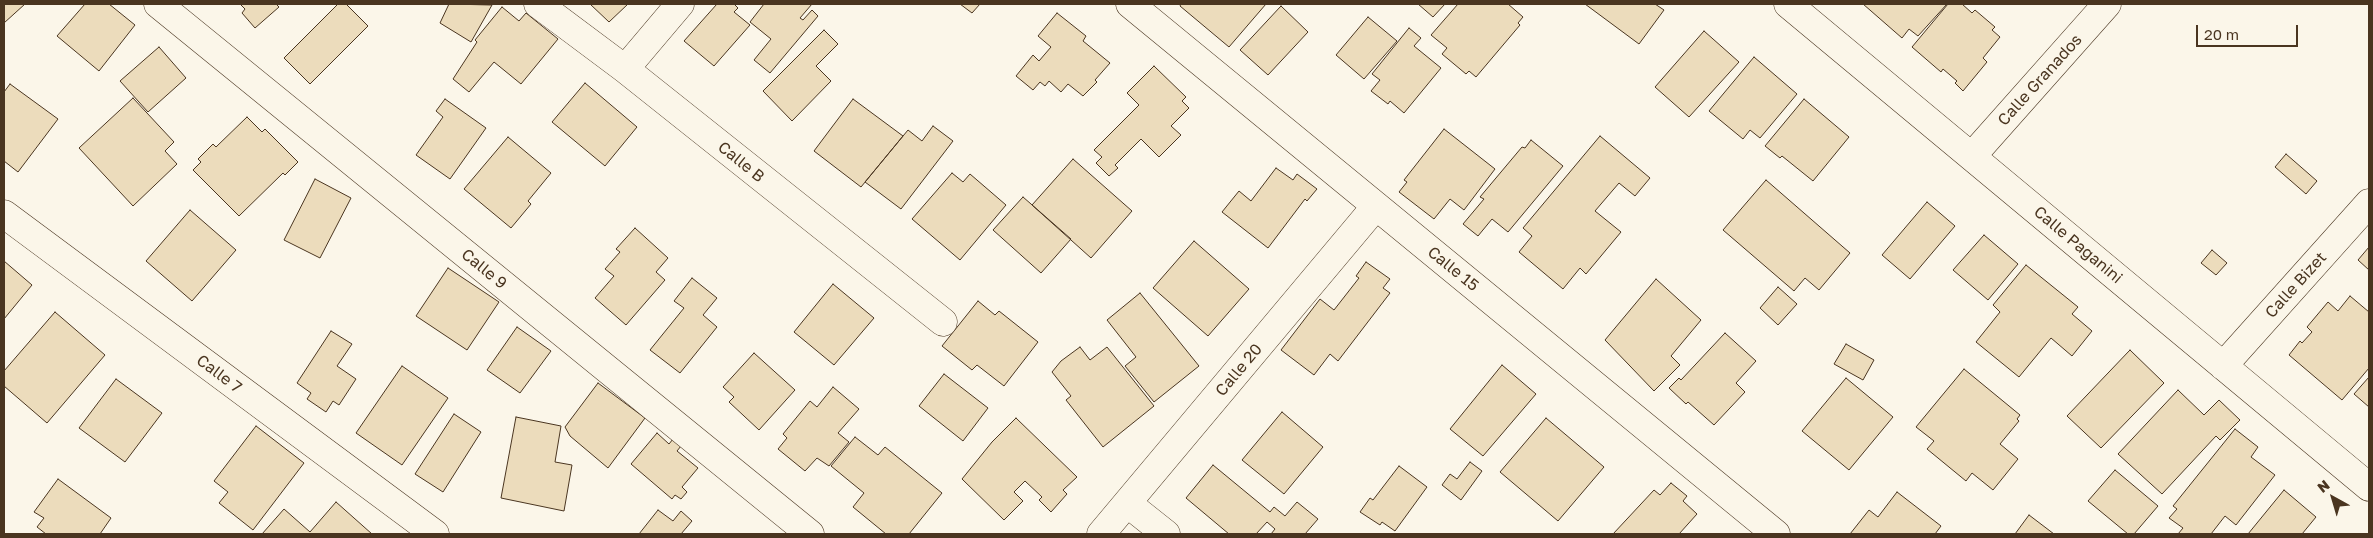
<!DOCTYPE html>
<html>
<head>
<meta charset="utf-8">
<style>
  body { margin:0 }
  #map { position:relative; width:2373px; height:538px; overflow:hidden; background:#fbf6e9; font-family:"Golos Text",sans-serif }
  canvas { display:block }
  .frame { position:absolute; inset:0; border:5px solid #4a3520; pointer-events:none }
  .north { position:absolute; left:2308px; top:473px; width:50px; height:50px; -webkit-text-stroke:4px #fbf6e9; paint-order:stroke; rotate:321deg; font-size:14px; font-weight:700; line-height:20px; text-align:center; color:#4a3520 }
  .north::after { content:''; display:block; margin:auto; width:18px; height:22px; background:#4a3520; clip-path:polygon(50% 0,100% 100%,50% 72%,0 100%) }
  .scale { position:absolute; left:2196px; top:25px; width:102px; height:22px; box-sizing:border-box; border:2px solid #4a3520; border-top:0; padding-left:6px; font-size:15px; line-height:18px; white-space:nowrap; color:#4a3520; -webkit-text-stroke:4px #fbf6e9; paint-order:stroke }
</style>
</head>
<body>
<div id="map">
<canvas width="2373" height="538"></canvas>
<div class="frame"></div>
<div class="north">N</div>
<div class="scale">20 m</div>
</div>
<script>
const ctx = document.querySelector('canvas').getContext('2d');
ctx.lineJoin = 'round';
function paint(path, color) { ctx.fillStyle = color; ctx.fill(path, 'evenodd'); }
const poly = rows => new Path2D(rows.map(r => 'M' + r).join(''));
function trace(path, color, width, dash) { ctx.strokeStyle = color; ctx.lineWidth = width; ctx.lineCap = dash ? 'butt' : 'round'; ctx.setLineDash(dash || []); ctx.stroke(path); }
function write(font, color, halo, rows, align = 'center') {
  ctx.font = font + ' "Golos Text",sans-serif'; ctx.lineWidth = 4; ctx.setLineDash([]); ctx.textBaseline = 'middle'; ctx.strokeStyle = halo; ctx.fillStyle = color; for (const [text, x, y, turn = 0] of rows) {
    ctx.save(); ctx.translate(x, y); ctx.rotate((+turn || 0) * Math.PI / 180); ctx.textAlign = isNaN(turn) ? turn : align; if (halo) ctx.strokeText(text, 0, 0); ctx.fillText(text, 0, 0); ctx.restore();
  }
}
const building = poly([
  [4,4,25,4,4,23,4,4],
  [85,4,109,4,135,25,99,71,57,36,85,4],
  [240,4,276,4,279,7,255,28,242,13,245,9,240,4],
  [338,4,346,4,368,26,310,84,284,58,338,4],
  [449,4,492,5,471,42,440,23,449,4],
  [590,4,628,4,609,22,590,4],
  [717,4,734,4,738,8,734,12,750,25,714,66,684,41,717,4],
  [764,4,812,4,800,18,803,20,812,10,818,16,770,73,754,60,771,39,750,22,764,4],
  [960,4,980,4,972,13,960,4],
  [1181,4,1266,4,1229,47,1180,6,1181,4],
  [1418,4,1445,4,1433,17,1418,4],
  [1458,4,1508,4,1523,17,1518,23,1520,25,1476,77,1469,71,1466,74,1442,54,1447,48,1431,35,1458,4],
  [1585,4,1655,4,1664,10,1639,44,1585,4],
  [1863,4,1947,4,1918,36,1909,29,1902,38,1863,4],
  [1948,4,1962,4,1972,13,1975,10,1995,27,1992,30,2000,37,1983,58,1987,62,1963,91,1955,83,1957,81,1943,69,1941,72,1912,47,1948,4],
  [1281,6,1308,32,1268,75,1240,50,1281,6],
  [502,7,519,21,526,13,558,39,521,84,494,62,469,92,453,79,477,42,475,40,502,7],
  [1057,13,1086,36,1083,41,1110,63,1095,80,1097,82,1083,96,1068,84,1061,92,1049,81,1045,86,1040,82,1033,90,1016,76,1033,55,1039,61,1051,47,1038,36,1057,13],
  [1368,17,1397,41,1364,79,1336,55,1368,17],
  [1409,28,1421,38,1414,46,1441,68,1404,113,1390,101,1388,104,1371,91,1380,80,1372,74,1409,28],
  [824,30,838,44,816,66,831,81,792,121,763,91,824,30],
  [1704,31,1739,62,1689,117,1655,87,1704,31],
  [159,47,186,78,148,112,120,81,159,47],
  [1754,57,1797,94,1760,138,1750,130,1743,139,1709,111,1754,57],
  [1154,66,1186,97,1182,101,1189,108,1171,126,1181,135,1159,157,1141,139,1115,165,1118,168,1109,176,1096,163,1102,157,1094,150,1139,105,1127,93,1154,66],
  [585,83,637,127,605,166,552,122,585,83],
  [10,84,58,119,18,172,4,161,4,92,10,84],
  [133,98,174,142,165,151,177,164,133,206,79,148,133,98],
  [445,99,486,128,450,179,416,155,443,117,436,111,445,99],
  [853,99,903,136,861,187,814,151,853,99],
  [1804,99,1849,137,1813,181,1782,156,1780,158,1765,146,1804,99],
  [247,117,262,132,265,129,298,162,285,175,283,173,239,216,193,170,201,162,198,159,213,144,216,147,247,117],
  [933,126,953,141,901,209,865,182,908,130,922,141,933,126],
  [1444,129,1495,169,1464,210,1450,199,1434,219,1399,192,1407,182,1404,180,1444,129],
  [1600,136,1650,178,1635,196,1619,183,1595,211,1621,232,1586,274,1580,268,1563,289,1519,252,1532,236,1523,228,1600,136],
  [508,137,551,173,528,201,531,204,511,228,464,189,508,137],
  [1531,140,1563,166,1508,232,1492,219,1478,236,1463,224,1484,199,1480,197,1522,147,1525,148,1531,140],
  [2286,154,2317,181,2306,194,2275,167,2286,154],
  [1073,159,1132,211,1091,258,1032,205,1073,159],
  [1276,168,1293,180,1297,174,1317,189,1307,201,1305,199,1268,248,1222,212,1239,191,1251,201,1276,168],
  [952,173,963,182,970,174,1006,205,960,260,912,219,952,173],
  [315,179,351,198,320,258,284,240,315,179],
  [1766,180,1850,253,1819,290,1805,278,1794,291,1723,230,1766,180],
  [1023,197,1071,239,1041,273,993,230,1023,197],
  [1927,202,1955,226,1910,279,1882,255,1927,202],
  [190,210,236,250,192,301,146,261,190,210],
  [635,228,668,258,656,272,665,280,626,325,595,298,614,276,605,269,620,252,616,249,635,228],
  [1984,235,2018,264,1988,300,1953,270,1984,235],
  [1194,241,1249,289,1208,336,1153,288,1194,241],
  [2369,247,2369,270,2358,260,2369,247],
  [2212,250,2227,263,2216,275,2201,263,2212,250],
  [4,261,32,285,4,319,4,261],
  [1366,262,1390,279,1383,288,1390,293,1338,361,1330,354,1314,375,1281,350,1320,299,1334,310,1359,278,1356,276,1366,262],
  [2026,265,2078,307,2072,314,2092,331,2072,356,2051,338,2019,377,1976,342,2000,312,1993,305,2026,265],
  [448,268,499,302,467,350,416,316,448,268],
  [692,278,717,298,703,315,717,327,680,373,650,350,684,308,674,301,692,278],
  [1656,279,1701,320,1671,356,1680,365,1654,391,1605,340,1656,279],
  [833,284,874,318,834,365,794,332,833,284],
  [1778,287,1797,304,1778,325,1760,308,1778,287],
  [1140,293,1199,366,1154,402,1125,366,1136,357,1107,320,1140,293],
  [2350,296,2369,312,2369,368,2342,400,2289,355,2300,341,2302,343,2312,332,2307,327,2328,302,2338,311,2350,296],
  [978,301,995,315,999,311,1038,342,1004,386,977,365,972,370,942,346,978,301],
  [55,312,105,355,47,423,4,386,4,371,55,312],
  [517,327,551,351,520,393,487,370,517,327],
  [331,331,352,344,337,366,356,379,339,405,333,401,326,412,307,399,311,393,297,383,331,331],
  [1725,333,1756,361,1736,383,1745,392,1714,425,1688,402,1686,404,1669,388,1679,378,1681,380,1725,333],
  [1846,344,1874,360,1863,380,1834,364,1846,344],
  [1080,347,1090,360,1107,347,1154,406,1103,447,1066,400,1071,396,1052,372,1061,361,1080,347],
  [2130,350,2164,383,2101,448,2067,416,2130,350],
  [754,353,795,390,759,430,729,402,734,397,723,387,754,353],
  [1502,365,1536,394,1483,456,1450,429,1502,365],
  [402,366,448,398,402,465,356,433,402,366],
  [1964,369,2020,415,2017,419,2019,421,2000,444,2018,459,1993,490,1972,473,1966,481,1927,449,1934,441,1916,427,1964,369],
  [944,374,988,408,963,441,919,406,944,374],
  [2369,377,2369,407,2354,394,2369,377],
  [1846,378,1893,417,1849,470,1802,431,1846,378],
  [116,379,162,413,125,462,79,428,116,379],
  [598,383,645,418,608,468,570,436,565,427,598,383],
  [833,387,859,409,838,433,849,442,829,466,817,458,805,471,778,449,787,438,783,434,810,401,817,407,833,387],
  [2178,390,2204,415,2219,400,2240,420,2220,440,2216,436,2162,494,2118,454,2178,390],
  [1282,412,1323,447,1284,494,1242,460,1282,412],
  [454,414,481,432,443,492,415,474,454,414],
  [516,417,561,426,555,462,572,465,564,511,501,498,516,417],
  [1016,418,1077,477,1063,490,1067,494,1051,512,1039,500,1042,497,1025,481,1014,492,1023,501,1004,520,962,479,992,442,1016,418],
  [1546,418,1604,467,1558,521,1500,472,1546,418],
  [256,426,304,463,253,530,219,503,228,492,214,481,256,426],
  [2235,429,2258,447,2251,457,2275,475,2236,525,2225,516,2211,534,2178,534,2183,528,2169,518,2177,509,2173,506,2235,429],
  [657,433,669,444,673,439,681,446,677,451,698,468,682,487,687,492,681,499,675,495,672,499,631,464,657,433],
  [855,437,878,455,885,447,942,493,909,534,886,534,853,507,864,493,831,466,855,437],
  [1470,462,1482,471,1461,500,1442,485,1450,474,1457,479,1470,462],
  [1213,465,1270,512,1274,507,1285,516,1297,502,1318,519,1305,534,1271,534,1275,529,1267,522,1256,534,1229,534,1186,498,1213,465],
  [1399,466,1427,487,1395,531,1382,522,1380,525,1360,512,1370,498,1373,500,1399,466],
  [2115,470,2158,506,2134,534,2128,534,2088,501,2115,470],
  [58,479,111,518,100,534,46,534,37,527,44,518,34,512,58,479],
  [1671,483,1687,496,1683,501,1697,514,1679,534,1613,534,1654,490,1660,495,1671,483],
  [2284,490,2316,517,2302,534,2248,534,2284,490],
  [1897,492,1941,526,1935,534,1850,534,1869,510,1878,517,1897,492],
  [336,502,372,534,262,534,284,509,310,532,336,502],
  [658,510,673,521,681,511,692,521,681,534,639,534,658,510],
  [2029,515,2054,534,2015,534,2029,515]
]);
paint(building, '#ecdcbc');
trace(building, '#4a3520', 1);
const minor = poly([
  [158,4,810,534],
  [538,4,625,69,943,322],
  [1130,4,1776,534],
  [1788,4,2369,487],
  [625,69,680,4],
  [1972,156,2107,4],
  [4,214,435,534],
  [2223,366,2369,203],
  [1127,503,1166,534],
  [1101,534,1376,206]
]);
trace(minor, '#4a3520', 29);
trace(minor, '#fbf6e9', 28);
write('16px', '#4a3520', '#fbf6e9', [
  ["Calle Granados",2040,80,-48],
  ["Calle B",741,162,39],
  ["Calle Paganini",2078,245,40],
  ["Calle 9",484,269,39],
  ["Calle 15",1453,269,39],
  ["Calle Bizet",2296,285,-48],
  ["Calle 20",1239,370,-50],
  ["Calle 7",219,374,37]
]);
</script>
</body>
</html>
